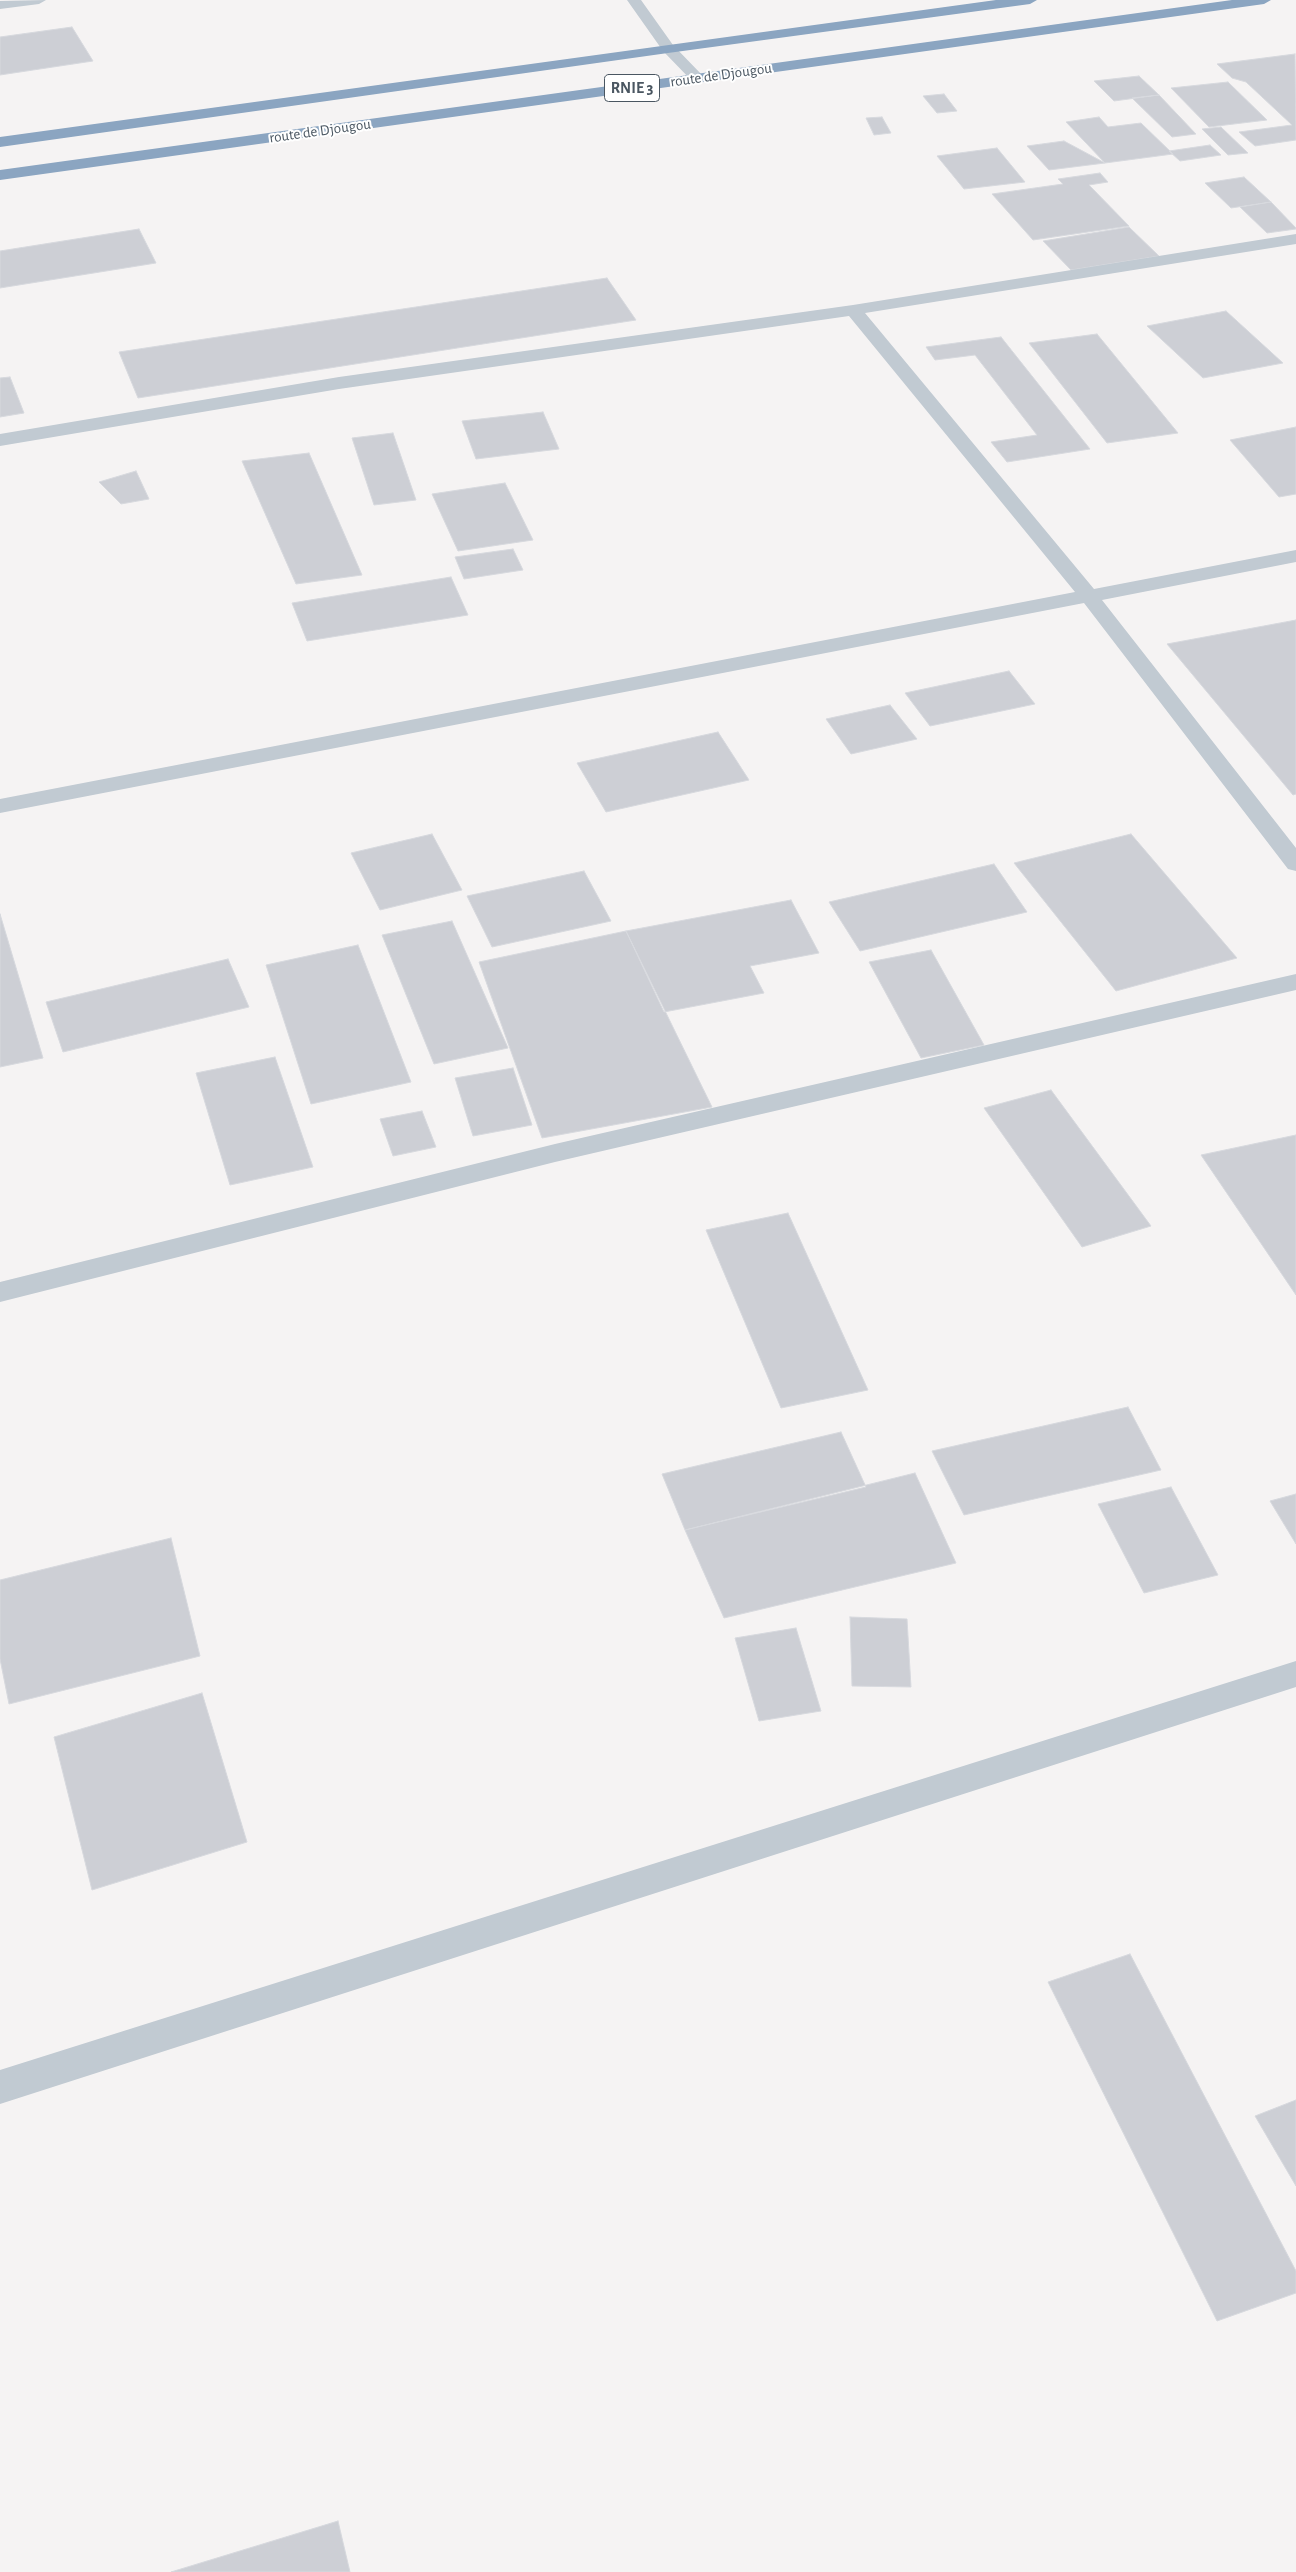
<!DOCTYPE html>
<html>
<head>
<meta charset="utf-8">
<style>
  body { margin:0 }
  canvas { display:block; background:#f5f3f3 }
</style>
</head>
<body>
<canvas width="1296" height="2572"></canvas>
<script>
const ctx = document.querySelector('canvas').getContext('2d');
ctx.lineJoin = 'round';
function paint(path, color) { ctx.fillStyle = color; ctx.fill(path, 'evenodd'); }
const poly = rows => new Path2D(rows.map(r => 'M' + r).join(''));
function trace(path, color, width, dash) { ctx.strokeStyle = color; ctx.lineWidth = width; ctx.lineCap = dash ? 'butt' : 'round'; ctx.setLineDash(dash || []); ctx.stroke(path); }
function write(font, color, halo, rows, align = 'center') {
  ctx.font = font + ' "Alegreya Sans",sans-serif'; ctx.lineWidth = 4; ctx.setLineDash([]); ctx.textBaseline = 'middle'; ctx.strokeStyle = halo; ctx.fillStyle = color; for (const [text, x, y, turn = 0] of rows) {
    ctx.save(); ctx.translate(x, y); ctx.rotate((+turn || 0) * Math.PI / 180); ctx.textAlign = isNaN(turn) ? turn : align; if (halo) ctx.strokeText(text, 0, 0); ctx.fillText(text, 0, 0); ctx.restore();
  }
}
const building = poly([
  [72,27,93,61,0,75,0,37,72,27],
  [1295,54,1296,140,1255,146,1239,132,1292,125,1246,82,1232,78,1217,64,1295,54],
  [1139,76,1159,95,1114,101,1094,81,1139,76],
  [1228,82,1267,120,1209,127,1171,88,1228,82],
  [944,94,957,111,937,113,923,96,944,94],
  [1159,95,1196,134,1172,137,1132,98,1159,95],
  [882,117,891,133,874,135,866,118,882,117],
  [1099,117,1108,127,1141,123,1173,154,1105,163,1066,122,1099,117],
  [1221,127,1248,153,1228,155,1202,129,1221,127],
  [1064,141,1105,163,1049,170,1027,146,1064,141],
  [1210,145,1221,155,1180,161,1169,151,1210,145],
  [997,148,1025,182,964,189,937,156,997,148],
  [1100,173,1108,182,1089,185,1129,226,1033,240,992,194,1063,184,1058,179,1100,173],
  [1244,177,1271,202,1231,208,1205,183,1244,177],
  [1271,202,1296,228,1296,229,1267,233,1240,207,1271,202],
  [1129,227,1159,256,1071,270,1043,241,1129,227],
  [139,229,156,263,0,288,0,251,139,229],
  [607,278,636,320,138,398,119,352,607,278],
  [1226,311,1283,363,1203,378,1147,326,1226,311],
  [1097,334,1178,433,1107,443,1029,343,1097,334],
  [1001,337,1090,449,1007,462,991,442,1037,435,975,355,935,360,926,347,1001,337],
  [10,377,24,413,0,417,0,378,10,377],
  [543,412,559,449,476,459,462,421,543,412],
  [1296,427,1296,494,1279,497,1230,440,1296,427],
  [393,433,416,500,374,505,352,438,393,433],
  [309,453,362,575,296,584,242,461,309,453],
  [136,471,149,499,121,504,99,482,136,471],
  [505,483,533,540,458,551,432,494,505,483],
  [513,549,523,570,464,579,455,557,513,549],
  [451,577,468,615,307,641,292,603,451,577],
  [1296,620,1296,794,1293,795,1167,644,1296,620],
  [1009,671,1035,704,930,726,905,693,1009,671],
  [890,705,917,739,851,754,826,719,890,705],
  [718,732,749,780,606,812,577,763,718,732],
  [432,834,462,890,380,910,351,853,432,834],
  [1131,834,1237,958,1116,991,1014,863,1131,834],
  [994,864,1027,912,860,951,829,902,994,864],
  [584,871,611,921,492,947,467,896,584,871],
  [791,900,819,953,750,966,764,993,664,1012,626,931,791,900],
  [0,914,43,1058,0,1067,0,914],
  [452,921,508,1048,434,1064,382,935,452,921],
  [626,931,712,1107,542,1138,479,962,626,931],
  [358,945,411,1082,311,1104,266,965,358,945],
  [931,950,984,1045,921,1058,869,962,931,950],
  [228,959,249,1007,63,1052,46,1002,228,959],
  [275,1057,313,1167,230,1185,196,1073,275,1057],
  [513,1068,532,1125,473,1136,455,1078,513,1068],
  [1051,1090,1151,1226,1082,1247,984,1108,1051,1090],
  [422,1111,436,1147,393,1156,380,1119,422,1111],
  [1296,1135,1296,1295,1201,1155,1296,1135],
  [788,1213,868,1390,781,1408,706,1230,788,1213],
  [1128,1407,1161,1470,964,1515,932,1451,1128,1407],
  [841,1432,866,1487,685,1530,662,1474,841,1432],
  [915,1473,956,1563,724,1618,685,1530,915,1473],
  [1171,1487,1218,1575,1144,1593,1098,1504,1171,1487],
  [1296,1494,1296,1544,1270,1501,1296,1494],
  [171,1538,200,1656,9,1704,0,1659,0,1580,171,1538],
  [850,1617,907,1619,911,1687,852,1686,850,1617],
  [796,1628,821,1711,759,1721,735,1638,796,1628],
  [202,1693,247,1842,92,1890,54,1737,202,1693],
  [1130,1954,1296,2271,1296,2293,1217,2321,1048,1982,1130,1954],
  [1296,2100,1296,2186,1255,2116,1296,2100],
  [338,2521,350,2572,171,2572,338,2521]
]);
paint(building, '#cdcfd5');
trace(building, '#d7d9de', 1);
paint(poly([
  [46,0,39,4,0,9,0,1,46,0],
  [627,0,641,0,673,45,703,76,706,79,703,82,693,82,663,51,627,0],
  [1296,234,1296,244,865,313,1094,589,1296,550,1296,562,1102,600,1296,848,1296,871,1288,869,1084,603,0,813,0,799,1075,592,849,316,339,389,0,446,0,434,339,377,853,305,1296,234],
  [1296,974,1296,990,555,1162,0,1302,0,1282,555,1144,1296,974],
  [1296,1661,1296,1687,0,2104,0,2070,1296,1661]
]), '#c1cad2');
paint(poly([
  [996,0,1037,0,1030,4,668,53,0,147,0,137,996,0],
  [1232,0,1271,0,1264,4,0,180,0,170,1232,0]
]), '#8ba5c1');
write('15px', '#4a5661', '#fff', [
  ["route de Djougou",721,75,-8],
  ["route de Djougou",320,131,-8]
]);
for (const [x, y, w] of [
  [632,88,55]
]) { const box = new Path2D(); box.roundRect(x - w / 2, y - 13.5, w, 27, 4); ctx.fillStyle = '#fff'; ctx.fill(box); trace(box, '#4a5661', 1); }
write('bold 16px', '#4a5661', null, [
  ["RNIE 3",632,88]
]);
</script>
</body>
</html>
